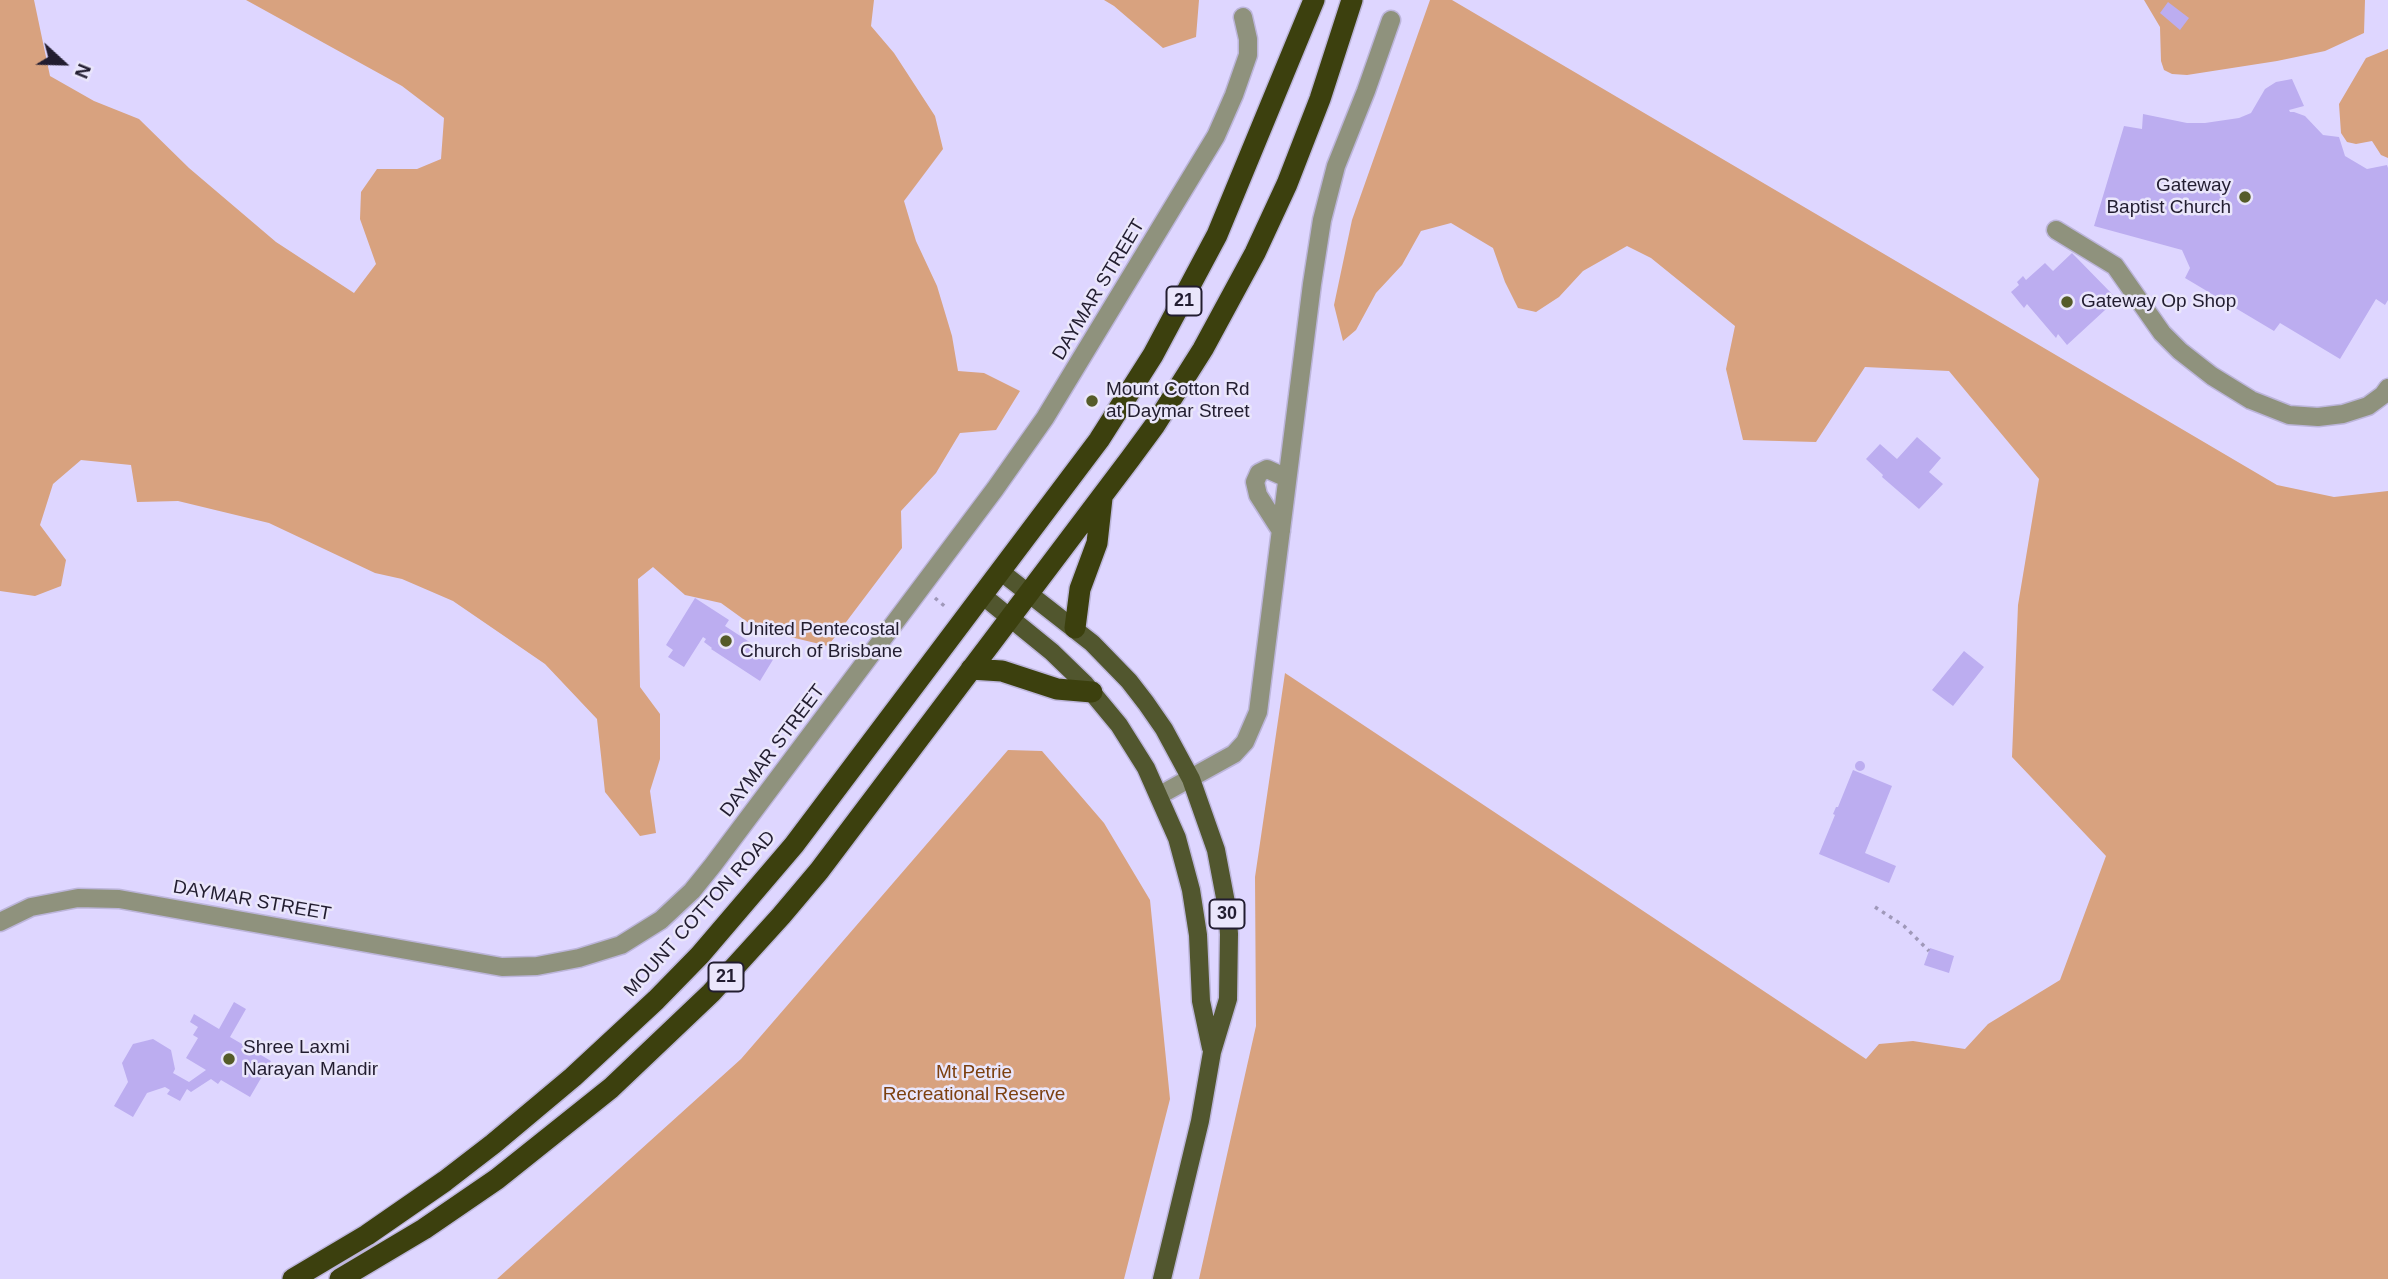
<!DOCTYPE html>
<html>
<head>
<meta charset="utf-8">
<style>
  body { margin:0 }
  #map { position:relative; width:2388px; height:1279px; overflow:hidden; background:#ded6ff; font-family:Helvetica,sans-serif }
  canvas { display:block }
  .north { position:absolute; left:28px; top:28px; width:70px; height:70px; -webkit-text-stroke:5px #eae6fb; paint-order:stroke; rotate:112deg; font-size:19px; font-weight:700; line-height:28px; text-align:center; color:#221d30 }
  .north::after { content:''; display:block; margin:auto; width:24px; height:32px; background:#221d30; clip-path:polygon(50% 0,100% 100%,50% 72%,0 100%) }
</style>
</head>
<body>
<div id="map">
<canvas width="2388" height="1279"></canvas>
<div class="north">N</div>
</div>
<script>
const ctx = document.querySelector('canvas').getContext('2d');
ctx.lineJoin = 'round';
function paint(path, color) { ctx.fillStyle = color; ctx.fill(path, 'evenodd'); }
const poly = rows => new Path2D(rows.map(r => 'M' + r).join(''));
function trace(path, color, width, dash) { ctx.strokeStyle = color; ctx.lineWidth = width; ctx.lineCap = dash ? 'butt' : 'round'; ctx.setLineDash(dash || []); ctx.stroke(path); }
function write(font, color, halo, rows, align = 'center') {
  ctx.font = font + ' Helvetica,sans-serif'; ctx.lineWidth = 5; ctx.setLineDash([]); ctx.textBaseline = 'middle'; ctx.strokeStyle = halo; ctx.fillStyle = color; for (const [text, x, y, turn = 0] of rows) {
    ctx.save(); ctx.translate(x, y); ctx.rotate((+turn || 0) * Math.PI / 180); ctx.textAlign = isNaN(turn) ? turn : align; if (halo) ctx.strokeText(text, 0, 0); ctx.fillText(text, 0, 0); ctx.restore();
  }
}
paint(poly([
  [0,0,34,0,50,76,94,101,139,119,189,168,276,242,354,293,376,264,360,219,361,192,377,169,417,169,441,159,444,118,402,86,246,0,874,0,871,26,894,53,935,116,943,149,904,201,916,241,937,286,952,336,958,371,984,373,1020,391,996,430,960,433,936,473,901,511,902,548,828,646,757,629,721,603,685,595,653,567,638,579,640,687,660,714,660,759,650,791,656,833,640,836,605,792,597,719,545,664,453,601,402,579,375,573,269,523,178,501,137,502,131,465,81,460,53,484,40,525,66,560,61,586,35,596,0,591],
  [1104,0,1199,0,1196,37,1163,48,1114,6],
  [1430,0,1452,0,2277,485,2334,497,2388,491,2388,1279,1199,1279,1256,1026,1255,877,1285,673,1866,1059,1879,1044,1913,1041,1965,1049,1988,1024,2060,980,2106,856,2012,757,2018,605,2039,479,1949,371,1865,367,1816,442,1743,440,1726,369,1735,326,1651,258,1627,246,1583,271,1559,297,1536,312,1518,308,1505,282,1493,248,1451,223,1421,231,1402,265,1376,293,1356,330,1343,341,1334,305,1352,220],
  [2144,0,2365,0,2364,33,2325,51,2277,61,2187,75,2172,74,2164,70,2161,61,2160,27],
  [2388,49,2388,158,2381,155,2372,141,2356,144,2347,142,2341,133,2339,104,2366,58],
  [1008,750,1042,751,1104,823,1150,900,1170,1099,1124,1279,497,1279,741,1059]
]), '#d8a27f');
paint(poly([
  [2168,2,2189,18,2180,30,2160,13],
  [2292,79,2304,106,2289,110,2290,112,2294,112,2305,116,2323,135,2339,137,2345,156,2367,169,2387,165,2388,168,2388,300,2385,305,2376,299,2340,359,2280,323,2274,331,2185,278,2190,268,2182,250,2094,226,2124,126,2142,129,2143,114,2187,123,2205,123,2239,118,2251,113,2265,89,2276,82],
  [2072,253,2117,299,2067,345,2058,334,2056,338,2027,304,2024,308,2011,292,2019,285,2017,282,2023,276,2026,280,2045,263,2053,271],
  [1917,437,1941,458,1929,472,1943,484,1919,509,1882,477,1883,475,1866,459,1880,444,1897,459],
  [695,598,729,620,725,626,774,658,760,681,711,649,712,648,704,642,706,639,703,637,684,667,668,657,673,650,666,645],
  [1964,651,1984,667,1953,706,1932,690],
  '1855 766a5 5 0 1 1 10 0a5 5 0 1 1-10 0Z',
  [1853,770,1892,786,1865,853,1896,866,1889,883,1819,854,1835,815,1833,814,1836,807,1838,807],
  [1930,948,1954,956,1949,973,1924,965],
  [234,1002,246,1009,230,1037,271,1061,250,1097,221,1080,218,1084,211,1079,191,1092,187,1089,180,1101,167,1094,170,1090,165,1087,147,1093,133,1117,114,1106,128,1082,122,1063,133,1044,153,1039,171,1050,175,1069,173,1073,189,1082,206,1070,186,1058,198,1038,193,1035,198,1027,190,1022,194,1014,219,1029]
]), '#bcadf0');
const minor = poly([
  [2056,230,2115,266,2162,333,2180,351,2212,376,2251,400,2289,415,2318,417,2343,414,2368,406,2383,395,2388,388],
  [1281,531,1258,495,1255,482,1259,473,1267,469,1287,478],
  [1160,795,1234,754,1245,742,1258,712,1312,284,1322,220,1336,166,1366,91,1391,20],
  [0,922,31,907,78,898,119,899,502,967,537,966,579,958,621,945,661,920,692,891,713,865,995,489,1045,418,1216,136,1234,95,1248,55,1248,39,1243,17]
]);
const major = poly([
  [1000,571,1092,643,1129,681,1146,703,1164,729,1191,779,1216,850,1227,908,1229,934,1228,999,1212,1052,1200,1121,1162,1279],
  [982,595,1052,652,1085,684,1119,725,1146,768,1177,838,1191,890,1198,935,1201,1001,1211,1048]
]);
const highway = poly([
  [1075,628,1080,589,1097,543,1102,498],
  [971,669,1002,671,1057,689,1092,692],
  [293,1279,367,1235,445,1181,493,1144,573,1077,656,1000,700,955,794,845,1099,440,1153,355,1217,235,1314,0],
  [340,1279,424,1229,497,1179,611,1088,711,993,781,916,819,871,1130,459,1155,425,1203,349,1255,253,1287,184,1320,99,1352,0]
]);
trace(minor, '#bcb5da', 21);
trace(major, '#bcb5da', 21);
trace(highway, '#bcb5da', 24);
trace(poly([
  [935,598,948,609],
  [1875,907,1904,926,1929,951]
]), '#9f98b9', 3.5, [3.5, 5]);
trace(minor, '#8f927d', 18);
trace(major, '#51562e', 18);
trace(highway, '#3c400e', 21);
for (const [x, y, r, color] of [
  [2245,197,7,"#555b29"],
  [2067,302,7,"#555b29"],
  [1092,401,7,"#555b29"],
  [726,641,7,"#555b29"],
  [229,1059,7,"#555b29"]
]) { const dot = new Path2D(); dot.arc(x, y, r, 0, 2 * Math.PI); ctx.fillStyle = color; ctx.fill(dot); trace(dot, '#eae6fb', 2.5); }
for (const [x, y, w] of [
  [1184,301,35],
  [1227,914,35],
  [726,977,35]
]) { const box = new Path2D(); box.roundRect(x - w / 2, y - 14.5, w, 29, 5); ctx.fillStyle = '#eae6fb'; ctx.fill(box); trace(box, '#221d30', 2); }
write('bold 18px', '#221d30', null, [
  ["21",1184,301],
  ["30",1227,914],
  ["21",726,977]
]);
write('19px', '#221d30', '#eae6fb', [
  ["Gateway",2231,186,"right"],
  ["Baptist Church",2231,208,"right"],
  ["Gateway Op Shop",2081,302],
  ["Mount Cotton Rd",1106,390],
  ["at Daymar Street",1106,412],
  ["United Pentecostal",740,630],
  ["Church of Brisbane",740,652],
  ["Shree Laxmi",243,1048],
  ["Narayan Mandir",243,1070]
], 'left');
write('19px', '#221d30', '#eae6fb', [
  ["DAYMAR STREET",1099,290,-59],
  ["DAYMAR STREET",773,751,-53],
  ["DAYMAR STREET",252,901,10],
  ["MOUNT COTTON ROAD",700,914,-48]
]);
write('19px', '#7c4010', '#eae6fb', [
  ["Mt Petrie",974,1073],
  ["Recreational Reserve",974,1095]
]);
</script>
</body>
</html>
